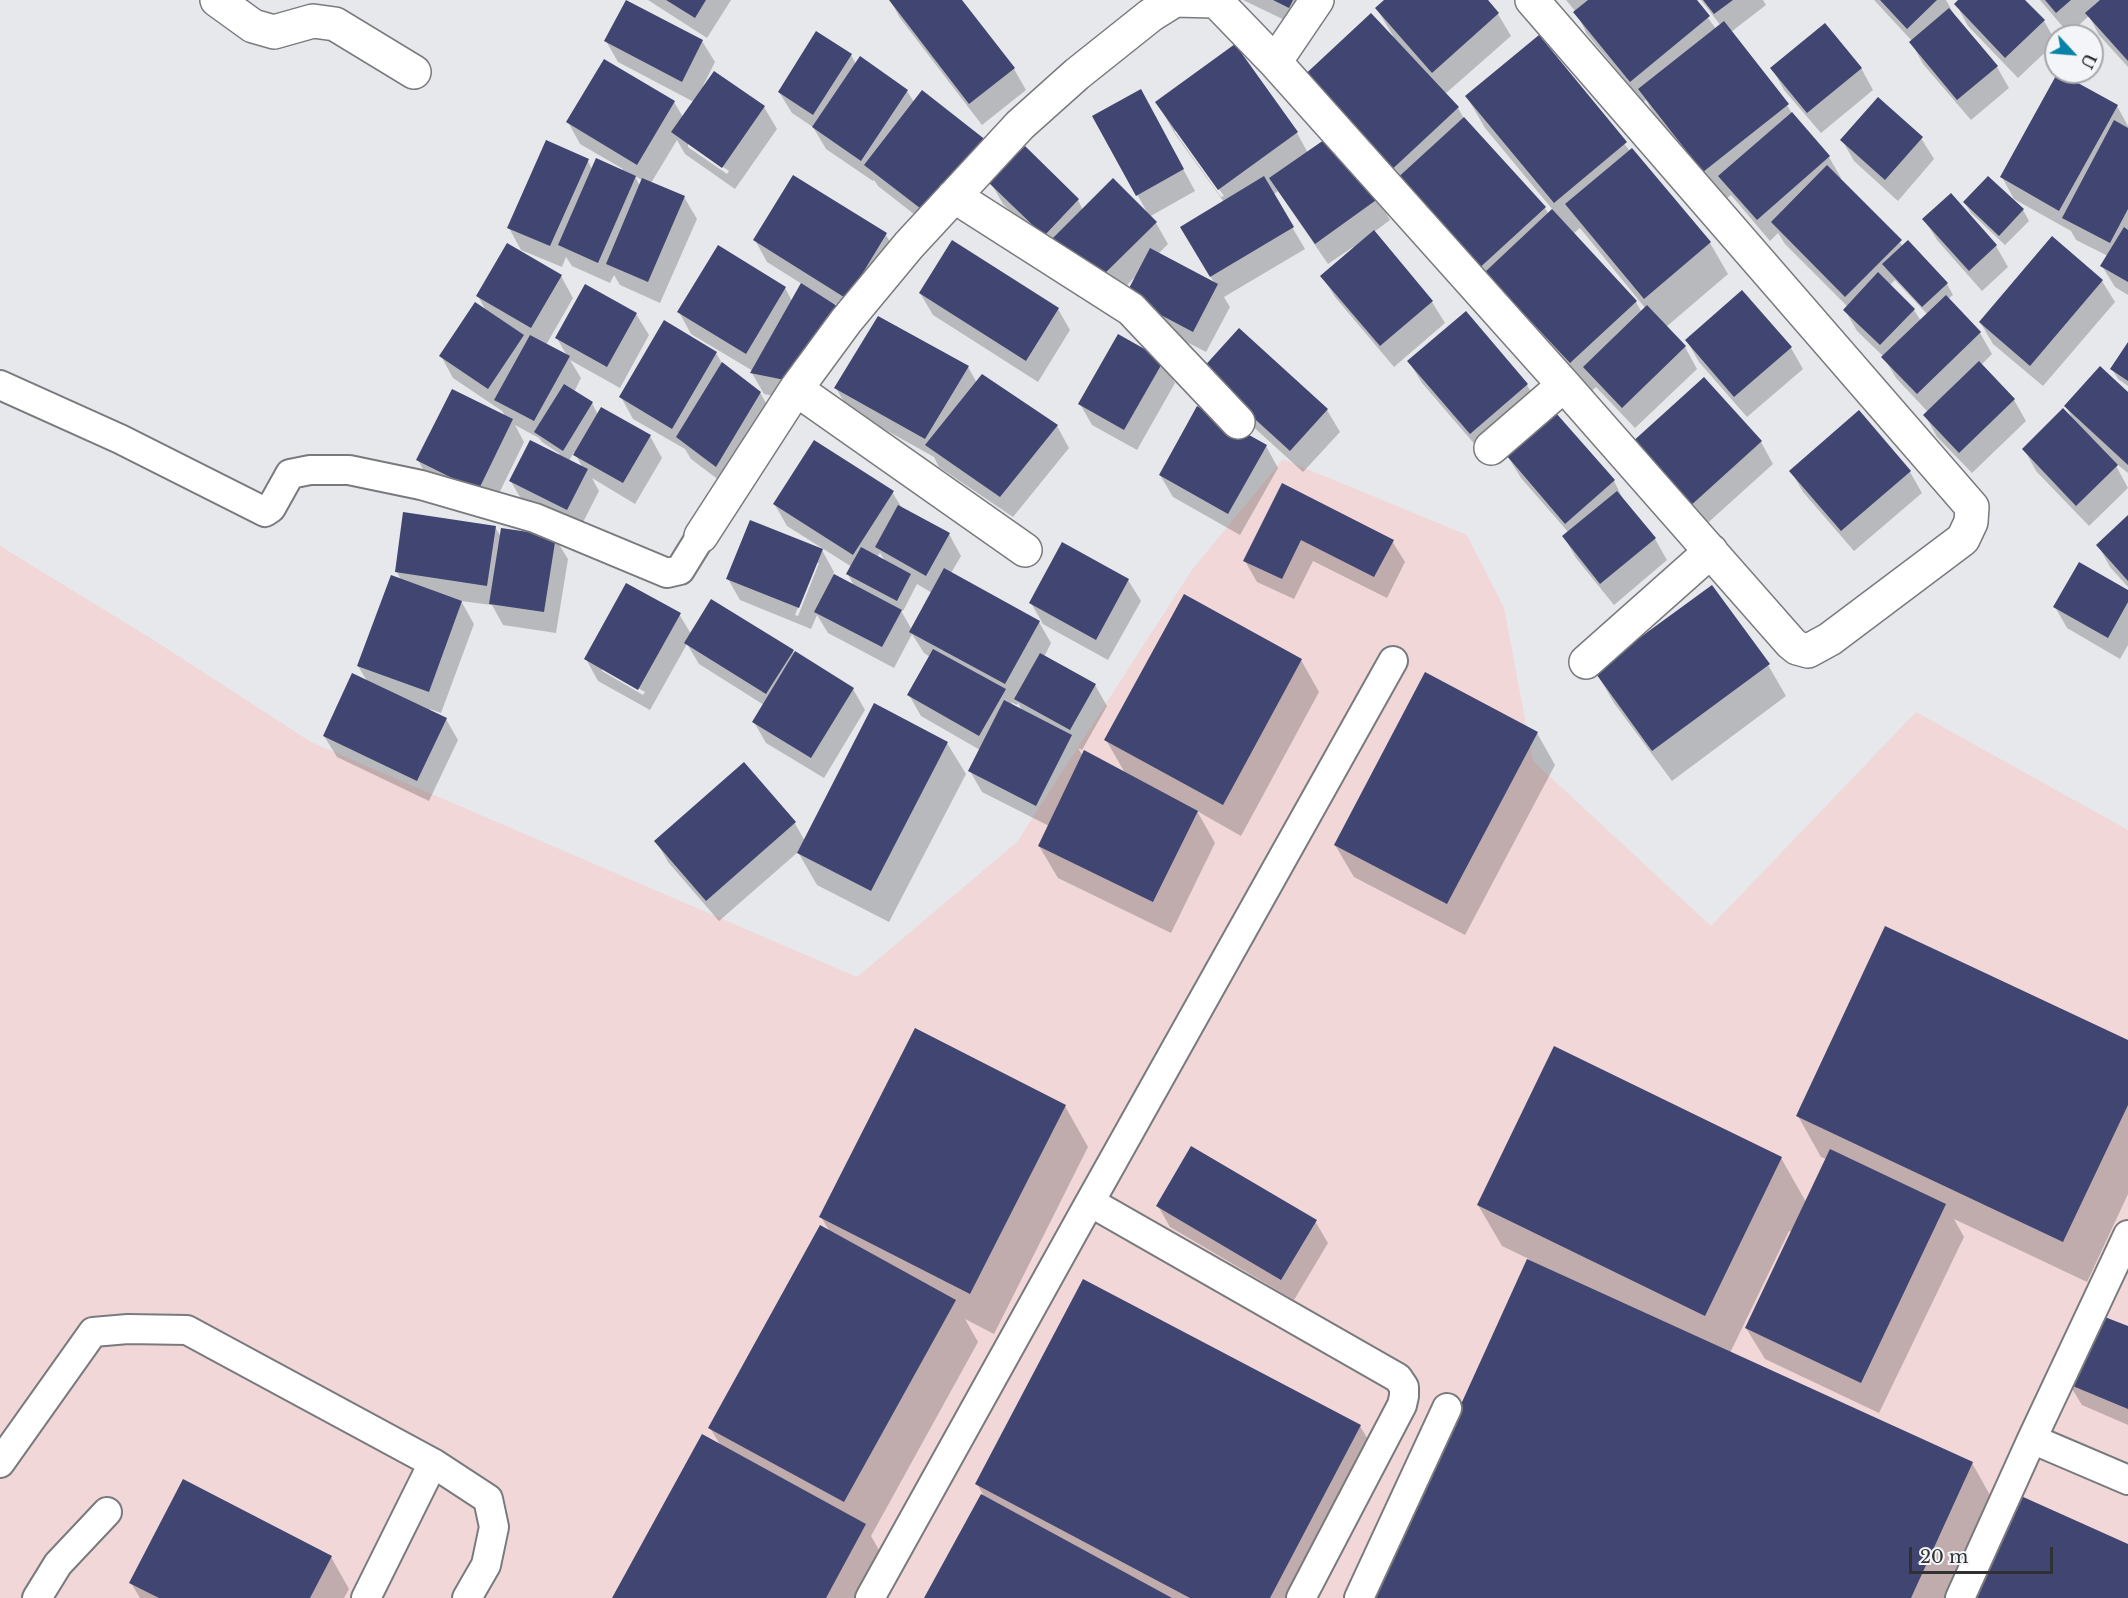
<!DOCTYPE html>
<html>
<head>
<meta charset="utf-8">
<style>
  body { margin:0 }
  #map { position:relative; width:2128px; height:1598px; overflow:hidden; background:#e7e8eb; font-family:"Libre Baskerville",serif }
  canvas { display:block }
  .north { position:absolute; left:2044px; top:24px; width:60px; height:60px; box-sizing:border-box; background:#f4f5f9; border:2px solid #a6a7aa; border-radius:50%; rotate:116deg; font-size:16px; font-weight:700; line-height:24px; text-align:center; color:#313133 }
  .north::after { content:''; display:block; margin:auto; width:21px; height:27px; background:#0783a8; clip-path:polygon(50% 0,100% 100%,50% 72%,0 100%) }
  .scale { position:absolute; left:1909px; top:1547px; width:144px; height:27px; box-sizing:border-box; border:3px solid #313133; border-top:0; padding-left:8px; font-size:18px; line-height:21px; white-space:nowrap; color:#313133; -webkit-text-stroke:4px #f4f5f9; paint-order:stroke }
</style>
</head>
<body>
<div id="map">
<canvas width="2128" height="1598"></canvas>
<div class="north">U</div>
<div class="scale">20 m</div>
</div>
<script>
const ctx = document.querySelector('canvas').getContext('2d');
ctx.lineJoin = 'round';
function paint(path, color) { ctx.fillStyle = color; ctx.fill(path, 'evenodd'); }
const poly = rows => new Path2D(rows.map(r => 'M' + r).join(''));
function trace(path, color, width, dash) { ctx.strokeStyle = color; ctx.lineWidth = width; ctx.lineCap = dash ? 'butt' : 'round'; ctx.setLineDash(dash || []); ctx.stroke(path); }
paint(poly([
  [1283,459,1467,535,1504,608,1533,761,1711,926,1916,712,2128,830,2128,1598,0,1598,0,546,152,639,311,742,857,977,1017,842,1191,571]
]), '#f1d7d8');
paint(poly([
  [648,0,731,0,707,38],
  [890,0,960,0,1014,69,1026,90,982,125,900,18],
  [1243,0,1315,0,1301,28],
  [1387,0,1486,0,1498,14,1511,36,1445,94,1458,108,1466,122,1545,208,1549,215,1553,210,1485,128,1467,97,1539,38,1630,151,1710,243,1728,274,1666,327,1685,347,1697,369,1635,428,1596,387,1588,394,1318,113,1393,36,1377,9],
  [1580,228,1646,309,1642,313,1636,302,1573,234],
  [1566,0,1695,0,1716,29,1721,26,1701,0,1763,0,1766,5,1731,32,1787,105,1794,117,1829,157,1841,178,1840,180,1903,246,1908,242,1947,284,1953,295,1948,299,1980,333,1992,354,1981,365,2014,400,2026,421,1972,473,1937,437,1925,415,1928,412,1896,378,1883,356,1857,331,1845,310,1848,307,1785,244,1778,233,1770,241,1731,195,1722,202,1658,121,1646,100,1643,102,1587,34,1576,12],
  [1895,280,1928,315,1921,321,1914,310,1889,286],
  [1874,0,1946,0,1955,16,1997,67,2009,88,1971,120,1923,64,1911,42,1912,41],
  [1960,0,2023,0,2044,21,2056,42,2018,78,1968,26,1956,4],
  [2040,0,2128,0,2128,67,2099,35,2089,16,2069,34],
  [606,41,702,41,715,62,703,86,705,87,714,73,764,107,777,129,735,189,685,154,677,140,651,183,684,197,697,219,660,303,620,285,614,275,610,283,572,266,566,257,562,267,521,250,509,228,588,161,592,169,622,171,623,169,580,144,568,122,674,102,683,117,694,102,618,62],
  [688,143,729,171,727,174,688,147],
  [635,176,643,181,640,186],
  [851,55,856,64,907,91,914,102,998,163,942,236,878,186,874,180,873,181,826,149,813,127,792,113,779,92],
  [1772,68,1861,68,1873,90,1821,133,1784,90],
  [1157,102,1297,133,1308,153,1378,199,1390,220,1374,232,1432,302,1445,323,1394,367,1335,297,1322,276,1354,249,1353,247,1328,264,1278,191,1273,195,1305,249,1224,297,1230,307,1206,352,1139,317,1137,275,1108,304,1003,204,991,183,1078,200,1083,210,1148,214,1094,116,1152,112,1195,191,1149,217,1156,223,1168,244,1158,254,1215,284,1194,249,1224,202,1175,134],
  [1174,131,1177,131,1224,196,1221,197],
  [2117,106,2128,126,2128,295,2115,287,2102,266,2108,256,2076,240,2071,231,2014,199,2002,177],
  [1921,138,1934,159,1898,201,1854,161,1842,140],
  [1965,203,2023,210,2029,221,2005,245,1971,213],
  [1924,219,1996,246,2008,267,1982,291,1937,240],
  [886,235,898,256,860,319,834,303,848,329,797,400,764,394,752,373,753,371,691,334,679,312,785,288,792,301,802,284,767,262,755,240],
  [561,276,573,298,546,345,567,356,557,338,636,314,649,335,620,388,570,360,581,378,574,392,592,403,598,415,650,436,662,458,635,504,592,478,599,491,579,530,523,502,510,480,560,454,542,442,539,438,515,425,524,442,490,512,430,482,418,460,506,417,502,411,453,378,441,356,487,313,478,296],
  [574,452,583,468,569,461],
  [2102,281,2115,302,2043,386,1993,344,1980,322],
  [920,293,1058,309,1070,330,1038,382,933,315],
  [879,318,968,367,977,383,1057,426,1069,448,1013,517,939,467,934,457,848,409,836,388],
  [1240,330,1327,410,1340,432,1303,472,1215,392],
  [1687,341,1791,348,1803,369,1747,417,1699,362],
  [2128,345,2128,386,2118,379,2112,369],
  [716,353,723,365,761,394,772,414,728,487,691,459,685,449,633,419,621,397],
  [1162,362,1175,383,1137,450,1092,425,1080,404],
  [1409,362,1527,385,1539,406,1483,454,1422,383],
  [2128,394,2128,473,2114,462,2128,488,2089,526,2036,471,2024,449,2073,420,2066,406],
  [1859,412,1910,472,1922,493,1854,551,1803,492,1791,471],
  [1761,442,1773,464,1701,529,1644,466],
  [1266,446,1278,468,1240,535,1173,497,1160,475],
  [1508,457,1614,481,1625,503,1655,539,1667,560,1614,605,1576,558,1564,537,1569,533,1521,478],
  [1283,485,1392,541,1405,562,1387,598,1313,561,1294,599,1257,582,1245,561],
  [892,492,902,508,949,534,961,556,951,573,1043,624,1031,603,1128,580,1141,601,1108,660,1039,622,1051,643,1044,657,1095,685,1107,706,1082,750,1078,748,1083,756,1125,773,1106,740,1301,660,1319,692,1241,836,1197,811,1215,843,1171,933,1058,878,1039,846,1049,826,982,792,970,771,980,750,921,716,909,695,930,657,924,653,912,634,894,668,828,633,817,615,811,629,740,600,728,579,822,550,834,572,833,575,854,586,848,574,852,567,787,526,775,505],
  [880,553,885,561,877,557],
  [816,563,819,563,798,616,795,615],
  [917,584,932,593,912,630,900,609,903,611],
  [1011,702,1017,705,1018,703,1023,712,1014,707],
  [2128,517,2128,587,2110,567,2098,545],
  [495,527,501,537,555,538,568,559,556,633,503,625,492,605,461,601,474,624,441,713,430,709,429,711,446,719,458,740,429,801,337,757,324,736,367,681,358,666,401,580,397,572],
  [2128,591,2128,645,2120,659,2067,628,2055,607],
  [679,614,691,634,793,651,795,655,853,689,865,710,824,778,766,743,754,722,764,705,699,664,687,644,650,710,598,681,586,659],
  [602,668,645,692,643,695,602,671],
  [1768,665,1786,696,1672,781,1614,703,1596,672],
  [1537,733,1555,765,1465,935,1354,877,1335,845],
  [947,743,966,774,889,922,817,885,798,852,719,921,668,862,656,841,794,822,805,841],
  [2128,1042,2128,1194,2087,1282,1954,1219,1964,1237,1879,1413,1765,1359,1746,1328,1792,1232,1789,1231,1730,1353,1972,1463,1995,1504,1953,1598,1374,1598,1529,1259,1502,1246,1478,1205,1781,1158,1806,1202,1826,1159,1821,1157,1798,1116],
  [1065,1106,1088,1147,994,1334,965,1319,978,1342,871,1536,888,1566,871,1598,614,1598,721,1446,710,1428,830,1232,821,1217],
  [1158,1206,1315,1221,1328,1243,1294,1300,1170,1227],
  [2128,1328,2128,1425,2082,1405,2069,1384],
  [1360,1426,1384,1467,1315,1598,926,1598,983,1494,977,1484],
  [331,1557,349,1589,344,1598,140,1598,131,1583]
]), '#0003');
paint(poly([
  [626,0,703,40,682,82,604,41],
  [666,0,706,0,695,18],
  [889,0,962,0,1015,68,969,104],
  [1273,0,1293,0,1289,8],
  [1384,0,1488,0,1499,13,1432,73,1375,8],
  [1588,0,1697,0,1710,16,1630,82,1573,12],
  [1703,0,1733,0,1714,14],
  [1880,0,1937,0,1907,29],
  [1958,0,2025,0,2045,20,2005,58,1954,4],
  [2045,0,2071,0,2056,13],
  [2100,0,2128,0,2128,61,2085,13],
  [1949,8,1998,66,1957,100,1909,42],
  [1371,13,1459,107,1386,175,1298,81],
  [1724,21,1789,104,1703,172,1638,89],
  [1825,23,1862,68,1807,113,1770,68],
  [816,31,852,54,813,115,778,92],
  [1539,35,1627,142,1554,203,1465,96],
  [1235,44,1298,132,1218,190,1155,102],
  [860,56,908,90,861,161,812,127],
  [604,59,675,101,637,165,566,122],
  [714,71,765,106,722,168,671,132],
  [2058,72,2118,105,2059,211,2000,177],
  [1141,89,1184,169,1136,196,1092,116],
  [922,90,987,141,929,215,864,165],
  [1878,97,1923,137,1885,180,1840,140],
  [1792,112,1830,156,1757,220,1718,176],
  [1464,117,1546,207,1475,272,1393,182],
  [2114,120,2128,128,2128,209,2110,243,2062,218],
  [1334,133,1379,198,1315,244,1269,178],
  [546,140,589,159,550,246,507,228],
  [1025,146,1079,199,1044,236,989,183],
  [1632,148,1711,242,1644,299,1565,204],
  [596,158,636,176,598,263,558,245],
  [1827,165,1902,240,1845,297,1771,222],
  [793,175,887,233,847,299,753,240],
  [1264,176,1294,227,1210,277,1180,227],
  [1988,176,2024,209,1999,236,1963,202],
  [642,178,685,196,648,282,606,264],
  [1113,178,1157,222,1095,283,1052,239],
  [1951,193,1997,245,1969,271,1922,219],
  [1552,209,1637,301,1570,363,1485,272],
  [2124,227,2128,230,2128,282,2100,266],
  [1374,230,1433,301,1380,346,1320,276],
  [2052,236,2103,280,2030,366,1979,322],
  [952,240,1059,308,1026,361,919,293],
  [1908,240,1948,283,1922,307,1882,264],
  [507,243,562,275,531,328,476,296],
  [718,245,786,287,746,354,677,312],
  [1150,248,1218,284,1193,332,1125,296],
  [1878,272,1915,309,1880,345,1843,310],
  [801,283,837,306,785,380,750,373],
  [585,284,637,313,607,367,555,338],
  [1742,290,1792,347,1734,397,1685,340],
  [1946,295,1981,332,1917,394,1881,357],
  [475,302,524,335,488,389,439,356],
  [1647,305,1686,346,1622,408,1583,367],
  [1466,311,1528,384,1470,434,1407,361],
  [878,316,969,366,925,439,834,388],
  [664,320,717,352,672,429,619,397],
  [1239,328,1328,409,1290,451,1201,370],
  [1118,334,1164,360,1124,430,1078,404],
  [530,335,570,356,534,421,494,400],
  [2128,342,2128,381,2110,369],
  [1979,361,2015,399,1959,453,1923,415],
  [722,362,761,392,716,467,676,437],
  [2100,366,2128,392,2128,465,2064,406],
  [982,374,1058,425,1000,497,925,445],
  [1704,377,1762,441,1688,508,1630,444],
  [564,384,593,402,563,451,534,432],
  [452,389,513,419,478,491,416,460],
  [1197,406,1267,445,1228,514,1159,475],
  [601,407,651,435,623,483,573,455],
  [2063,408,2118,465,2076,506,2022,449],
  [1859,410,1911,471,1841,531,1789,471],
  [1556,413,1615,480,1565,524,1507,456],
  [530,440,588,469,567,510,509,481],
  [814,440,894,491,853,555,773,504],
  [1282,483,1394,540,1374,577,1301,540,1282,579,1243,561],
  [1617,491,1656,538,1600,584,1562,536],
  [898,505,950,533,926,576,875,547],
  [403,512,496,526,487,586,395,572],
  [2128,515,2128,581,2096,545],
  [750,520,823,549,799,608,726,579],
  [501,528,556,536,544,612,489,604],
  [1062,542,1129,579,1096,640,1029,603],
  [861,547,911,574,897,601,846,574],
  [2079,562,2128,590,2128,602,2108,638,2053,607],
  [944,568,1040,621,1005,684,909,632],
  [834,574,902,610,882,647,814,612],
  [391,575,462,601,429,692,357,666],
  [626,583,681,613,638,690,584,659],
  [1712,585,1770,664,1652,751,1594,671],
  [1184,594,1302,659,1223,805,1104,740],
  [711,599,794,650,766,694,684,643],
  [933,649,1006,689,979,736,907,695],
  [795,651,854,688,811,758,752,722],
  [1040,653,1096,684,1070,730,1014,699],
  [1425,672,1538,732,1447,904,1334,845],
  [352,673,447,718,417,781,323,736],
  [1004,700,1072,735,1036,806,968,771],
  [874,703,948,742,871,891,797,853],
  [1084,750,1198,811,1153,902,1038,846],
  [744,762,796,822,706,901,654,841],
  [1885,926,2128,1040,2128,1105,2063,1242,1796,1116],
  [915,1028,1066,1105,970,1294,819,1217],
  [1554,1046,1782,1157,1705,1316,1477,1205],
  [1191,1146,1317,1220,1281,1280,1156,1206],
  [1830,1149,1946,1204,1861,1383,1745,1328],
  [820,1225,956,1300,844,1502,708,1428],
  [1527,1259,1973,1462,1911,1598,1373,1598],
  [1083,1279,1361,1425,1270,1598,1190,1598,975,1484],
  [2097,1314,2128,1326,2128,1409,2068,1384],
  [702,1434,866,1524,826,1598,612,1598],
  [183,1479,332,1556,310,1598,159,1598,129,1583],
  [981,1494,1172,1598,924,1598],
  [2021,1496,2128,1544,2128,1598,1976,1598]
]), '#414571');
const service = poly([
  [0,385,120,439,265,512,271,508,290,474,310,470,349,470,421,485,535,518,667,573,680,570,701,536],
  [2032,1439,2128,1480],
  [0,1463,93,1332,128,1329,187,1330,433,1463,488,1499,494,1527,486,1565,467,1598],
  [37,1598,58,1564,107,1512],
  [366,1598,433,1463],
  [870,1598,1090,1202],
  [1301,1598,1402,1405,1404,1396,1404,1387,1398,1378,1090,1202,1393,661],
  [1359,1598,1447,1408],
  [1960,1598,2032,1439,2128,1235]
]);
const minor = poly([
  [217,0,253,26,274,32,313,21,335,24,414,72],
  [1215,0,1275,62],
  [1317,0,1275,62,1564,385,1791,643,1797,648,1808,651,1830,639,1963,539,1971,522,1972,507,1532,0],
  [954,196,1131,309,1238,422],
  [796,389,1025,550],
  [1491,448,1564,385],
  [701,536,796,389,846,321,909,245,1020,125,1077,74,1151,15,1175,0,1215,1],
  [1586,662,1711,551]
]);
trace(service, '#797a7e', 32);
trace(minor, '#797a7e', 36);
trace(service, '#fff', 28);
trace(minor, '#fff', 33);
</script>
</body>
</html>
